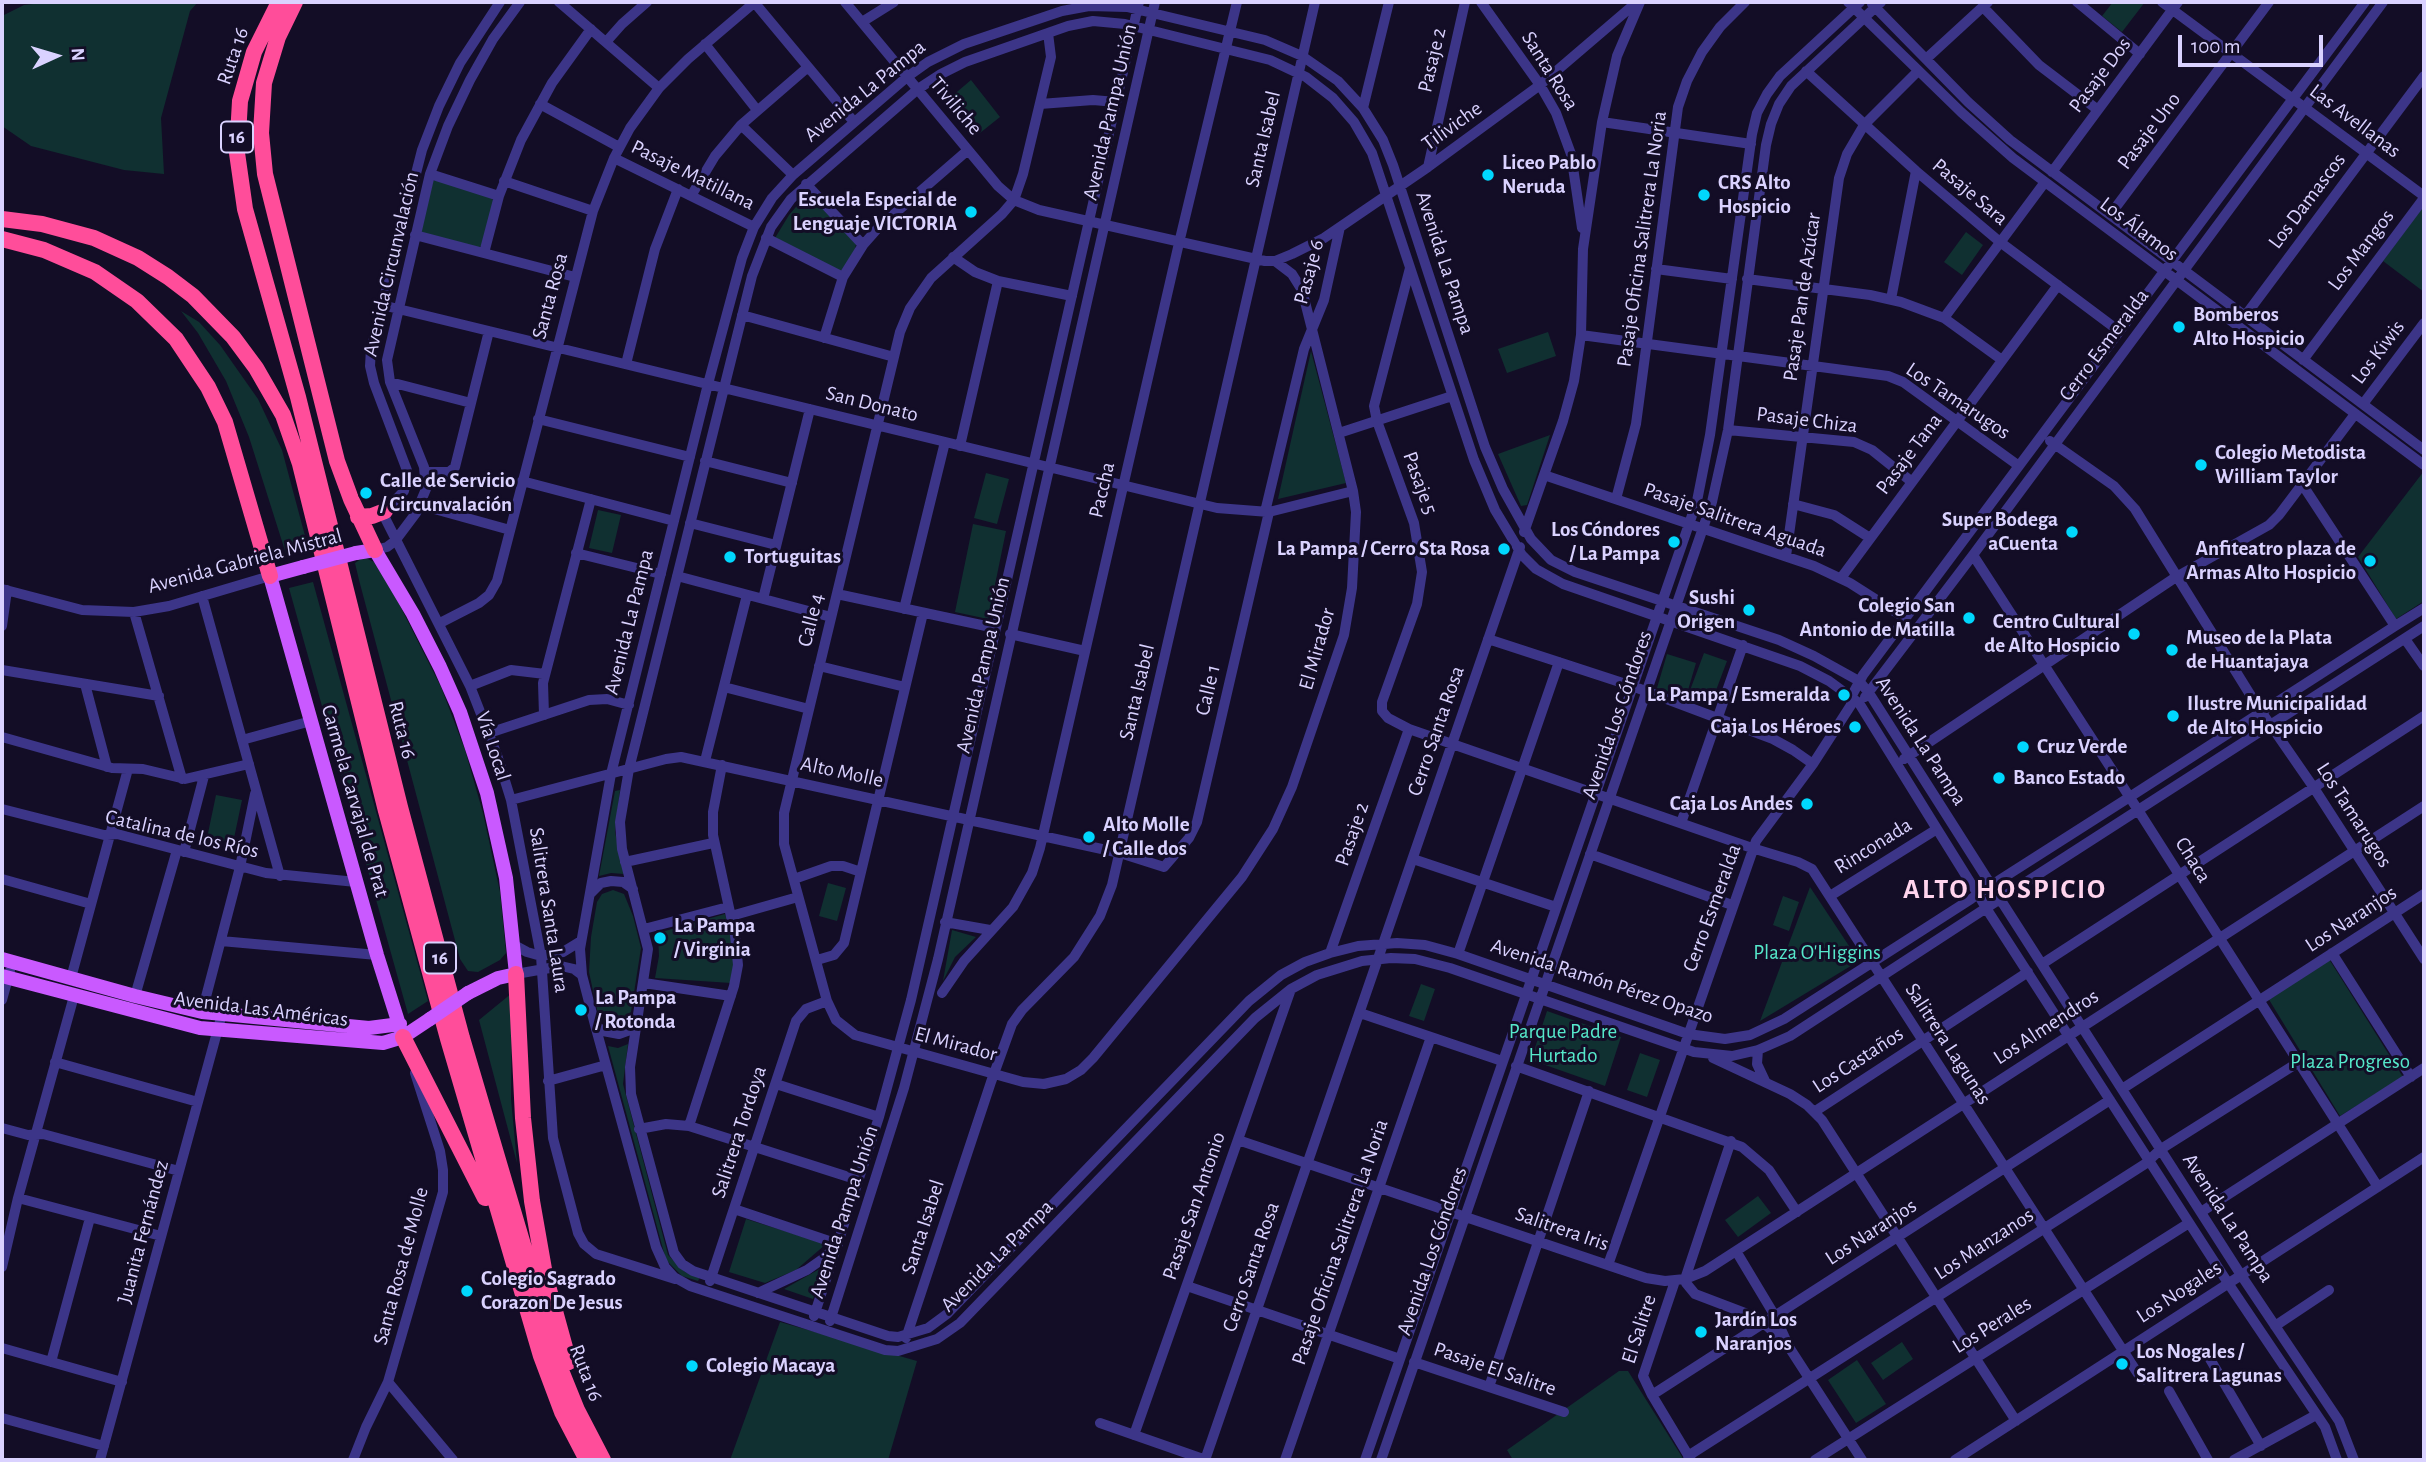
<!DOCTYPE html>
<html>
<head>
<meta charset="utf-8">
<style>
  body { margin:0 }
  #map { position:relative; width:2426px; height:1462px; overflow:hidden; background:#130d26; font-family:"Alegreya Sans",sans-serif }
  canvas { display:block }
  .frame { position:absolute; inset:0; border:4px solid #dad2ff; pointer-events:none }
  .north { position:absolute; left:21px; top:21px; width:70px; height:70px; -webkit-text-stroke:5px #130d26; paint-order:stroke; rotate:86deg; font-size:19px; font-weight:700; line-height:28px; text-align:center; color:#dad2ff }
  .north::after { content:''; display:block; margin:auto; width:24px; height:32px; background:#dad2ff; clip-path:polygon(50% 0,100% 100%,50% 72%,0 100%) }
  .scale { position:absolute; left:2178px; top:35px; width:145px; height:32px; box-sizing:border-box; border:4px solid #dad2ff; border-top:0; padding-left:9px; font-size:21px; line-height:24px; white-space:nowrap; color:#dad2ff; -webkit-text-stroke:5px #130d26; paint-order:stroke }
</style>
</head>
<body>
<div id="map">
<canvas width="2426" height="1462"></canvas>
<div class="frame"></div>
<div class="north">N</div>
<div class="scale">100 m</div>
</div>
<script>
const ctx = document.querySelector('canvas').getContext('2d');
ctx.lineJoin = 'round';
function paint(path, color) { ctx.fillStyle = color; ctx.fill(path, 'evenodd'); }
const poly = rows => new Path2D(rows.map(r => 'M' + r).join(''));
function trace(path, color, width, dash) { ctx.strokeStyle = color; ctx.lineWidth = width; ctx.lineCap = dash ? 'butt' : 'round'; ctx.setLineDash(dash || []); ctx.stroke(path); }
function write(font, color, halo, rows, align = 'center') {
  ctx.font = font + ' "Alegreya Sans",sans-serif'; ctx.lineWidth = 6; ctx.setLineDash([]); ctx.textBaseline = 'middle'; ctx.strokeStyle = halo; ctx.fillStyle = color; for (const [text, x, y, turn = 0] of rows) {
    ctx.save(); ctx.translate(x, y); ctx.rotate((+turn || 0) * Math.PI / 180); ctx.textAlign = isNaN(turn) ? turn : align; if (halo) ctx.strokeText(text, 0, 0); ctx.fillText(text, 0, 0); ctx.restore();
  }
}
paint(poly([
  [51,2,198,2,190,11,161,118,164,174,124,170,31,146,2,126,2,16,24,5],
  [2113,2,2145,2,2122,32,2102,16],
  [971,80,1000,117,980,133,951,97],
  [438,179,491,197,494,202,484,244,478,248,423,234,421,230,433,181],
  [808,193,856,244,855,250,843,270,840,271,775,238,789,215],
  [2424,205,2424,292,2383,261],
  [1966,232,1983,245,1962,275,1944,262],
  [181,311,199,322,220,345,258,399,282,450,308,547,286,554,249,437,226,381,198,333],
  [1548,332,1556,356,1507,373,1498,349],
  [1311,351,1346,483,1278,499],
  [1550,435,1527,505,1521,506,1498,454],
  [2424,471,2424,601,2396,619,2358,557],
  [986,473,1009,479,997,524,974,518],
  [598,510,621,515,612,553,589,548],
  [973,524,1006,531,988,619,955,612],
  [364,557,374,562,389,584,441,687,465,750,483,813,500,892,506,953,500,960,478,972,468,971,460,959,359,580,355,563],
  [313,582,428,1001,408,1014,289,588],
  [1704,653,1727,661,1712,701,1689,693],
  [1667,654,1696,663,1686,697,1657,688],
  [620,790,615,832,624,874,611,873,599,876,615,791],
  [216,795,242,800,233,843,207,838],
  [828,883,846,888,837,921,819,916],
  [1810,887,1859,961,1760,1021],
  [613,890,624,894,633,916,641,948,631,1012,622,1024,607,1025,598,1014,589,972,591,937,597,902,602,894],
  [1783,896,1799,902,1789,931,1773,925],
  [725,914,736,953,731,983,655,978,659,956,658,933],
  [952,930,976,937,955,957,943,981],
  [2329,959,2403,1077,2340,1116,2268,998],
  [1421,984,1435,989,1424,1021,1409,1016],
  [512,993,511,1099,517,1163,479,1020],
  [1547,1011,1621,1037,1605,1086,1531,1060],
  [628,1044,623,1084,668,1255,685,1272,700,1277,698,1281,682,1276,666,1260,608,1046,618,1048],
  [1640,1053,1660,1060,1647,1097,1627,1090],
  [1758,1196,1771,1213,1738,1237,1725,1220],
  [746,1219,826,1244,796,1270,765,1283,729,1272],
  [825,1266,813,1299,784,1289],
  [780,1322,917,1361,888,1460,730,1460],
  [1902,1342,1913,1359,1883,1380,1871,1363],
  [1857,1360,1886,1404,1856,1423,1828,1380],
  [1619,1371,1628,1371,1684,1460,1513,1460,1507,1450]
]), '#103031');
trace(poly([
  [500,2,460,63,439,106,422,150,371,349,370,366,374,383,408,473,404,491,385,511,385,518,470,686,497,755,511,800,541,956,553,1138,578,1233,584,1244,596,1254,675,1279],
  [559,2,659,88],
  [754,2,854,122],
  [845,2,998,186,1014,200,1039,210,1265,261,1275,261,1292,254,1324,238,1428,167,1540,85,1637,2],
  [1481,2,1540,85,1556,113,1571,154,1582,228],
  [1848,2,1961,112,2013,158,2424,465],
  [2077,2,2140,54],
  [2162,2,2424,196],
  [1872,4,1968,102,2010,140,2424,450],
  [1983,7,2039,65,2098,110],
  [862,22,894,2],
  [1048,33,1051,57,1023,174,1014,200,1002,214,931,278,910,308,900,332,784,813,784,844,827,1001,836,1020,855,1035,1023,1082,1044,1084,1066,1079,1081,1070,1093,1058,1242,877,1273,829,1292,787,1344,635,1352,588,1356,512,1353,491,1302,290,1292,274,1275,261],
  [606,42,622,24,647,2],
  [705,44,757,110],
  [1926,59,1988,2],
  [1806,71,1916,171,2000,242,2119,331],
  [540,104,619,147],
  [1040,104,1093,100,1116,102],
  [1363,108,1389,2],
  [1602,122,1751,144],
  [741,125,793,175],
  [614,158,754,227],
  [1428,167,1465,2],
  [2052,172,2178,2],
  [430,174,499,196],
  [504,181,593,211],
  [806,184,863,245],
  [691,196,715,156,741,125,808,67],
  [2110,215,2269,2],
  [415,235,575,277],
  [766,238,843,277],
  [484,253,499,196,521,140,552,83,591,29],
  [953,257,975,272,998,281,1072,296],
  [1410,268,1374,406,1377,421,1414,523,1422,572,1417,604,1382,702,1382,711,1388,718,1409,729,1752,848,1798,862,1812,869,2142,1380],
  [1656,269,1732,279],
  [1747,279,1870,295,1901,302,1944,318,2002,360],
  [1891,299,1916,171],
  [382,305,1217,508,1269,512,1353,491],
  [742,315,894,357],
  [2245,316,2424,76],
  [1944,318,2045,182],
  [1581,335,1888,376,1903,382,2019,466],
  [824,338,843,277,863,245,878,228,968,150],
  [2303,360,2424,198],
  [626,364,655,249,678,189],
  [390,382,471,403],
  [2363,404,2424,323],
  [538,419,690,457],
  [1728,430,1854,442,1872,450,1912,482],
  [1339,433,1452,396],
  [2050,441,2114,486,2135,509,2256,704,2314,788,2424,959],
  [960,446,998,281],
  [705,461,792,483],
  [425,472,449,472,455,467,489,331],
  [1544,475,1814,566,1850,583,1905,618],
  [522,481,674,521],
  [2302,484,2395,626],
  [1616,499,1636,424,1678,107,1687,81,1702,52,1720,27,1745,2],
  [1793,504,1834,515,1870,538],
  [420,505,510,530],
  [1265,512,1304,349,1324,300,1340,227],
  [690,523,776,545],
  [1524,532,1563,421,1574,381,1581,335,1583,249,1602,122,1617,56,1640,2],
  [375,550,387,547,395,541,416,513,426,489,424,467,390,382,387,360,430,174,448,126,470,80,493,39,520,2],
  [576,553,661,574],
  [1973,555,2138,810,2378,1187],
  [1786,556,1839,178,1847,154,1864,125,1918,71],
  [677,576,831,617],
  [1841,578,2058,285],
  [2,589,82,610,134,612,169,606,270,576],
  [837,594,995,628],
  [202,596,280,876],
  [763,599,810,409],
  [904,609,945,442],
  [134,612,182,779],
  [440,623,479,603,489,595,497,581,593,211,614,158,630,128,659,88,688,59,755,2],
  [2,626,7,590],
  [1010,634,1085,651],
  [1488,639,1632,686,1773,739,1793,750,1813,764],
  [2405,639,2424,666],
  [819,666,905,687],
  [2,670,159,696],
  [85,684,107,767],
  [470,686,511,670,545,674],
  [724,687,809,709],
  [1865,697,1973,555,2383,2],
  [544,715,543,683,591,499],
  [489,733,589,700,607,699,629,705],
  [2,737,112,768,143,769,185,779,249,764],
  [242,740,311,721],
  [1904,759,2176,577,2269,525,2279,515,2355,414],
  [705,761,747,595],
  [511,800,666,759,681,757,1120,853,1164,867,1189,838,1197,822,1269,512],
  [2,809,104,835,117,834,266,873,356,882],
  [1681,823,1743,645],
  [184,852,204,776],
  [1590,854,1732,905],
  [1413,859,1556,907],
  [625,862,713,843],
  [2,879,91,904],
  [794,879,831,866,843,866,861,872],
  [590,894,601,883,611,881,623,882,633,889],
  [1830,896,1937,829],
  [731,916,798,897],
  [945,922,990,930],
  [644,929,728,907],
  [221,941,377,955],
  [514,945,527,952,541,956,563,952,581,941],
  [1330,953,1409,729],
  [2332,953,2411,1077],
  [1458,954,1559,662],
  [817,960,834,955,844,943,923,613],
  [2042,964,2424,716],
  [516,974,561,966,574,969,582,975],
  [71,978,128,769],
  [644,983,731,996],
  [942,993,964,961,1013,907,1032,873,1040,848,1179,243,1237,2],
  [135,996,177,850],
  [2,1000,10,971],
  [202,1012,240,867,255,794],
  [1360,1013,1502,1061],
  [595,1025,603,1031,619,1034,630,1030,638,1022],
  [1758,1050,1757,1064,1765,1081],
  [1713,1058,1790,1094,1807,1105,1822,1120,2016,1421],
  [55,1062,198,1102],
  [1516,1066,1742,1147,1769,1170,1797,1212],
  [548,1081,606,1065],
  [776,1084,879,1117],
  [2122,1089,2424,894],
  [1814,1112,2028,972],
  [689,1126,734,986,738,965,735,935,713,835,713,812,722,765],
  [2,1128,28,1135,43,1134,179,1171],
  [639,1129,666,1124,689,1126,858,1180],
  [1238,1140,1646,1278,1665,1281,1685,1279,1705,1271,2424,806],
  [1731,1141,1685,1279,1686,1283,1695,1294,1758,1318,1787,1344,1862,1460],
  [18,1198,161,1236],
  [734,1209,838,1244,824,1258,807,1270,758,1293],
  [2201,1212,2424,1068],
  [1736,1251,1775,1316,1785,1338],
  [1608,1265,1756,841,1813,764,1851,705,1851,697,1863,675,2365,2],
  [2,1267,18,1198,74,996],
  [710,1281,796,1021,806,1009,827,1001],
  [1675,1281,1643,1376,1652,1395,1691,1460],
  [1187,1286,1400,1359],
  [814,1316,879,1117,911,1000,1139,2],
  [830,1321,904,1088,938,959,1155,2],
  [2275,1326,2329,1290],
  [906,1338,991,1082,1012,1024,1022,1010,1074,957,1100,916,1112,885,1315,2],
  [2,1348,122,1382],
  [2210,1359,2261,1446],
  [51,1362,90,1218],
  [1414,1362,1564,1412],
  [388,1382,453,1460],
  [1489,1387,1589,1091],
  [2169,1391,2208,1460],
  [1652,1395,2110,1100],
  [2,1418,104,1446],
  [1100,1423,1206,1460],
  [1134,1435,1291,989],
  [1688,1456,2145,1164,2161,1149,2299,1062],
  [100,1460,222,1014],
  [353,1460,366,1427,388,1382,443,1192,443,1170,440,1151,415,1073],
  [1205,1460,1520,547],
  [1285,1460,1431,1037],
  [1365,1460,1697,501,1710,435,1752,134,1757,113,1767,94,1780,76,1860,2],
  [1381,1460,1712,502,1728,430,1766,145,1771,124,1779,104,1791,86,1881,2],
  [1815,1460,2189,1223],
  [1955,1460,2424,1157],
  [2234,1460,2316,1415],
  [2337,1460,2325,1427,2228,1283,1986,908,1978,894,1970,882,1937,829,1859,703,1829,681,1800,666,1563,584,1536,569,1522,555,1495,510,1474,460,1372,153,1354,122,1333,98,1306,77,1270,60,1125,24,1093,21,1068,26,965,62,941,74,918,89,791,199,771,227,752,276,629,769,620,822,622,849,648,949,630,1067,631,1094,674,1253,682,1264,693,1271,888,1336,898,1337,928,1328,947,1314,1249,1001,1281,975,1305,962,1330,953,1358,946,1397,943,1425,945,1458,954,1688,1034,1725,1039,1750,1035,1784,1019,1971,899,1978,894,1991,885,1998,881,2125,800,2395,626,2424,608],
  [2354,1460,2339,1421,2241,1275,2000,899,1869,693,1859,681,1814,656,1779,640,1575,572,1551,560,1531,539,1503,489,1485,447,1393,165,1383,140,1363,108,1338,81,1302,56,1265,40,1127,7,1089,6,1062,11,964,44,928,62,907,77,793,175,772,198,754,227,742,258,708,384,611,774,580,949,582,975,595,1025,656,1247,665,1267,674,1277,690,1286,885,1350,898,1351,937,1339,960,1323,1255,1018,1291,989,1317,975,1362,961,1391,958,1415,959,1450,968,1694,1052,1732,1056,1758,1050,1790,1036,2000,899,2424,626]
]), '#3c3588', 10);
trace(poly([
  [356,553,375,550,413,614,440,667,460,712,487,793,506,878,516,974,498,978,468,993],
  [303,567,270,576,377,955,403,1037],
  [2,959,135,996,202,1012,369,1028,400,1024],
  [2,976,200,1028,383,1043,403,1037,430,1019]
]), '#c959ff', 14);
trace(poly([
  [279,2,254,52,240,101,237,153,245,209,298,397,400,807,462,1038,558,1363,577,1410,603,1460],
  [295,2,278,37,264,83,261,133,265,174,337,461,351,499,375,550],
  [2,219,42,224,94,238,138,258,168,277,193,296,233,337,256,368,283,415,300,464,386,811,448,1039,541,1356,562,1412,587,1460],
  [2,239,44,250,95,272,137,301,176,339,208,387,225,422,270,576],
  [358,517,372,516,385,511],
  [516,974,523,1118,532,1201,545,1275,569,1362],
  [403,1037,485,1198]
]), '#ff4d9a', 16);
trace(poly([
  [303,567,356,553],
  [430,1019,468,993]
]), '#c959ff', 14);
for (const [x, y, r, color] of [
  [1488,175,7,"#00d7fd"],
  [1704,195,7,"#00d7fd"],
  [971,212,7,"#00d7fd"],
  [2179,327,7,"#00d7fd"],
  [2201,465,7,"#00d7fd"],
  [366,493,7,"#00d7fd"],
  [2072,532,7,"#00d7fd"],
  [1674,542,7,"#00d7fd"],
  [1504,549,7,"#00d7fd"],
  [730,557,7,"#00d7fd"],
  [2370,561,7,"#00d7fd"],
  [1749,610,7,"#00d7fd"],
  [1969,618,7,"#00d7fd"],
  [2134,634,7,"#00d7fd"],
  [2172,650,7,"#00d7fd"],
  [1844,695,7,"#00d7fd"],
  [2173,716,7,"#00d7fd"],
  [1855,727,7,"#00d7fd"],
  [2023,747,7,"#00d7fd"],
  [1999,778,7,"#00d7fd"],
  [1807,804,7,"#00d7fd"],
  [1089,837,7,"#00d7fd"],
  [660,938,7,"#00d7fd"],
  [581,1010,7,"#00d7fd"],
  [467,1291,7,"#00d7fd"],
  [1701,1332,7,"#00d7fd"],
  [2122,1364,7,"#00d7fd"],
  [692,1366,7,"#00d7fd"]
]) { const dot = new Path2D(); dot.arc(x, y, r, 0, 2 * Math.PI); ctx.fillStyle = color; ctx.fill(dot); trace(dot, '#130d26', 2.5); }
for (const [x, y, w] of [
  [237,137,32],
  [440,958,32]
]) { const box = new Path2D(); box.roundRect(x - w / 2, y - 15.5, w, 31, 5); ctx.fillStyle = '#130d26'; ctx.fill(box); trace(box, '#dad2ff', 2); }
write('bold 19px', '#dad2ff', null, [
  ["16",237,137],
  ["16",440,958]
]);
write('21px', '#dad2ff', '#130d26', [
  ["Ruta 16",233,56,-71],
  ["Pasaje 2",1432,60,-77],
  ["Santa Rosa",1550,71,58],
  ["Pasaje Dos",2100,75,-53],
  ["Avenida La Pampa",865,91,-39],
  ["Tiviliche",956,106,50],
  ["Avenida Pampa Unión",1110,112,-77],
  ["Las Avellanas",2355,121,37],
  ["Tiliviche",1452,126,-36],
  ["Pasaje Uno",2149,131,-53],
  ["Santa Isabel",1263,139,-77],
  ["Pasaje Matillana",693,175,26],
  ["Pasaje Sara",1970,192,40],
  ["Los Damascos",2307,201,-53],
  ["Los Álamos",2139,229,37],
  ["Pasaje Oficina Salitrera La Noria",1642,239,-82],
  ["Los Mangos",2361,250,-53],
  ["Avenida La Pampa",1445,263,72],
  ["Avenida Circunvalación",391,264,-77],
  ["Pasaje 6",1309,272,-75],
  ["Santa Rosa",550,296,-75],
  ["Pasaje Pan de Azúcar",1802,297,-82],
  ["Cerro Esmeralda",2104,345,-53],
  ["Los Kiwis",2378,352,-53],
  ["Los Tamarugos",1958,401,34],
  ["San Donato",872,404,14],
  ["Pasaje Chiza",1807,420,7],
  ["Pasaje Tana",1909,454,-53],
  ["Pasaje 5",1420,483,70],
  ["Paccha",1102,490,-77],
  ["Pasaje Salitrera Aguada",1735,520,19],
  ["Avenida Gabriela Mistral",245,561,-15],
  ["Calle 4",811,620,-76],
  ["Avenida La Pampa",629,622,-76],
  ["El Mirador",1317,649,-74],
  ["Avenida Pampa Unión",983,665,-77],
  ["Calle 1",1208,690,-77],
  ["Santa Isabel",1137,692,-77],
  ["Avenida Los Cóndores",1617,715,-71],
  ["Ruta 16",402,730,76],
  ["Cerro Santa Rosa",1436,731,-71],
  ["Avenida La Pampa",1921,741,57],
  ["Vía Local",493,746,72],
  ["Alto Molle",842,772,12],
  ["Carmela Carvajal de Prat",355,801,74],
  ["Los Tamarugos",2354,815,57],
  ["Catalina de los Ríos",182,834,13],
  ["Pasaje 2",1352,834,-71],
  ["Rinconada",1873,846,-32],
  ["Chaca",2193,860,58],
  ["Cerro Esmeralda",1712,908,-70],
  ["Salitrera Santa Laura",549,910,81],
  ["Los Naranjos",2351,919,-33],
  ["Avenida Ramón Pérez Opazo",1602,981,18],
  ["Avenida Las Américas",261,1009,7],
  ["Los Almendros",2046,1027,-33],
  ["El Mirador",956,1044,15],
  ["Salitrera Lagunas",1948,1044,57],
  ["Los Castaños",1858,1060,-33],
  ["Salitrera Tordoya",739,1132,-72],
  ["Pasaje San Antonio",1194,1206,-71],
  ["Avenida Pampa Unión",844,1212,-72],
  ["Avenida La Pampa",2228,1218,57],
  ["Santa Isabel",923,1227,-72],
  ["Salitrera Iris",1562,1229,19],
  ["Juanita Fernández",143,1232,-75],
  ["Los Naranjos",1871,1232,-33],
  ["Pasaje Oficina Salitrera La Noria",1340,1242,-71],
  ["Los Manzanos",1984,1244,-33],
  ["Avenida Los Cóndores",1432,1251,-71],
  ["Avenida La Pampa",997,1256,-45],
  ["Santa Rosa de Molle",401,1266,-75],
  ["Cerro Santa Rosa",1251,1267,-71],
  ["Los Nogales",2179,1292,-33],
  ["Los Perales",1992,1325,-32],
  ["El Salitre",1639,1329,-72],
  ["Pasaje El Salitre",1495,1369,19],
  ["Ruta 16",586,1373,69]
]);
write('bold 21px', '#dad2ff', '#130d26', [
  ["Liceo Pablo",1502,163],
  ["Neruda",1502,187],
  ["CRS Alto",1718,183],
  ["Hospicio",1718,207],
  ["Escuela Especial de",957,200,"right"],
  ["Lenguaje VICTORIA",957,224,"right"],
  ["Bomberos",2193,315],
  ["Alto Hospicio",2193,339],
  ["Colegio Metodista",2215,453],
  ["William Taylor",2215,477],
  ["Calle de Servicio",380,481],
  ["/ Circunvalación",380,505],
  ["Super Bodega",2058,520,"right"],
  ["aCuenta",2058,544,"right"],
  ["Los Cóndores",1660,530,"right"],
  ["/ La Pampa",1660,554,"right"],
  ["La Pampa / Cerro Sta Rosa",1490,549,"right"],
  ["Anfiteatro plaza de",2356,549,"right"],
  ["Armas Alto Hospicio",2356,573,"right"],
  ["Tortuguitas",744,557],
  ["Sushi",1735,598,"right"],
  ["Origen",1735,622,"right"],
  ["Colegio San",1955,606,"right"],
  ["Antonio de Matilla",1955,630,"right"],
  ["Centro Cultural",2120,622,"right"],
  ["de Alto Hospicio",2120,646,"right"],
  ["Museo de la Plata",2186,638],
  ["de Huantajaya",2186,662],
  ["La Pampa / Esmeralda",1830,695,"right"],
  ["Ilustre Municipalidad",2187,704],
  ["de Alto Hospicio",2187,728],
  ["Caja Los Héroes",1841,727,"right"],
  ["Cruz Verde",2037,747],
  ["Banco Estado",2013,778],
  ["Caja Los Andes",1793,804,"right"],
  ["Alto Molle",1103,825],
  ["/ Calle dos",1103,849],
  ["La Pampa",674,926],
  ["/ Virginia",674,950],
  ["La Pampa",595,998],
  ["/ Rotonda",595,1022],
  ["Colegio Sagrado",481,1279],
  ["Corazon De Jesus",481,1303],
  ["Jardín Los",1715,1320],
  ["Naranjos",1715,1344],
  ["Los Nogales /",2136,1352],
  ["Salitrera Lagunas",2136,1376],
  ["Colegio Macaya",706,1366]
], 'left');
write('21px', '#56e8cb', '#130d26', [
  ["Plaza O'Higgins",1817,953],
  ["Parque Padre",1563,1032],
  ["Hurtado",1563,1056],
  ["Plaza Progreso",2350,1062]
]);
ctx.letterSpacing = '2px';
write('bold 28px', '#ffd4ed', '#130d26', [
  ["ALTO HOSPICIO",2005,890]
]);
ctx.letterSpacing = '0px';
</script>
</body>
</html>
